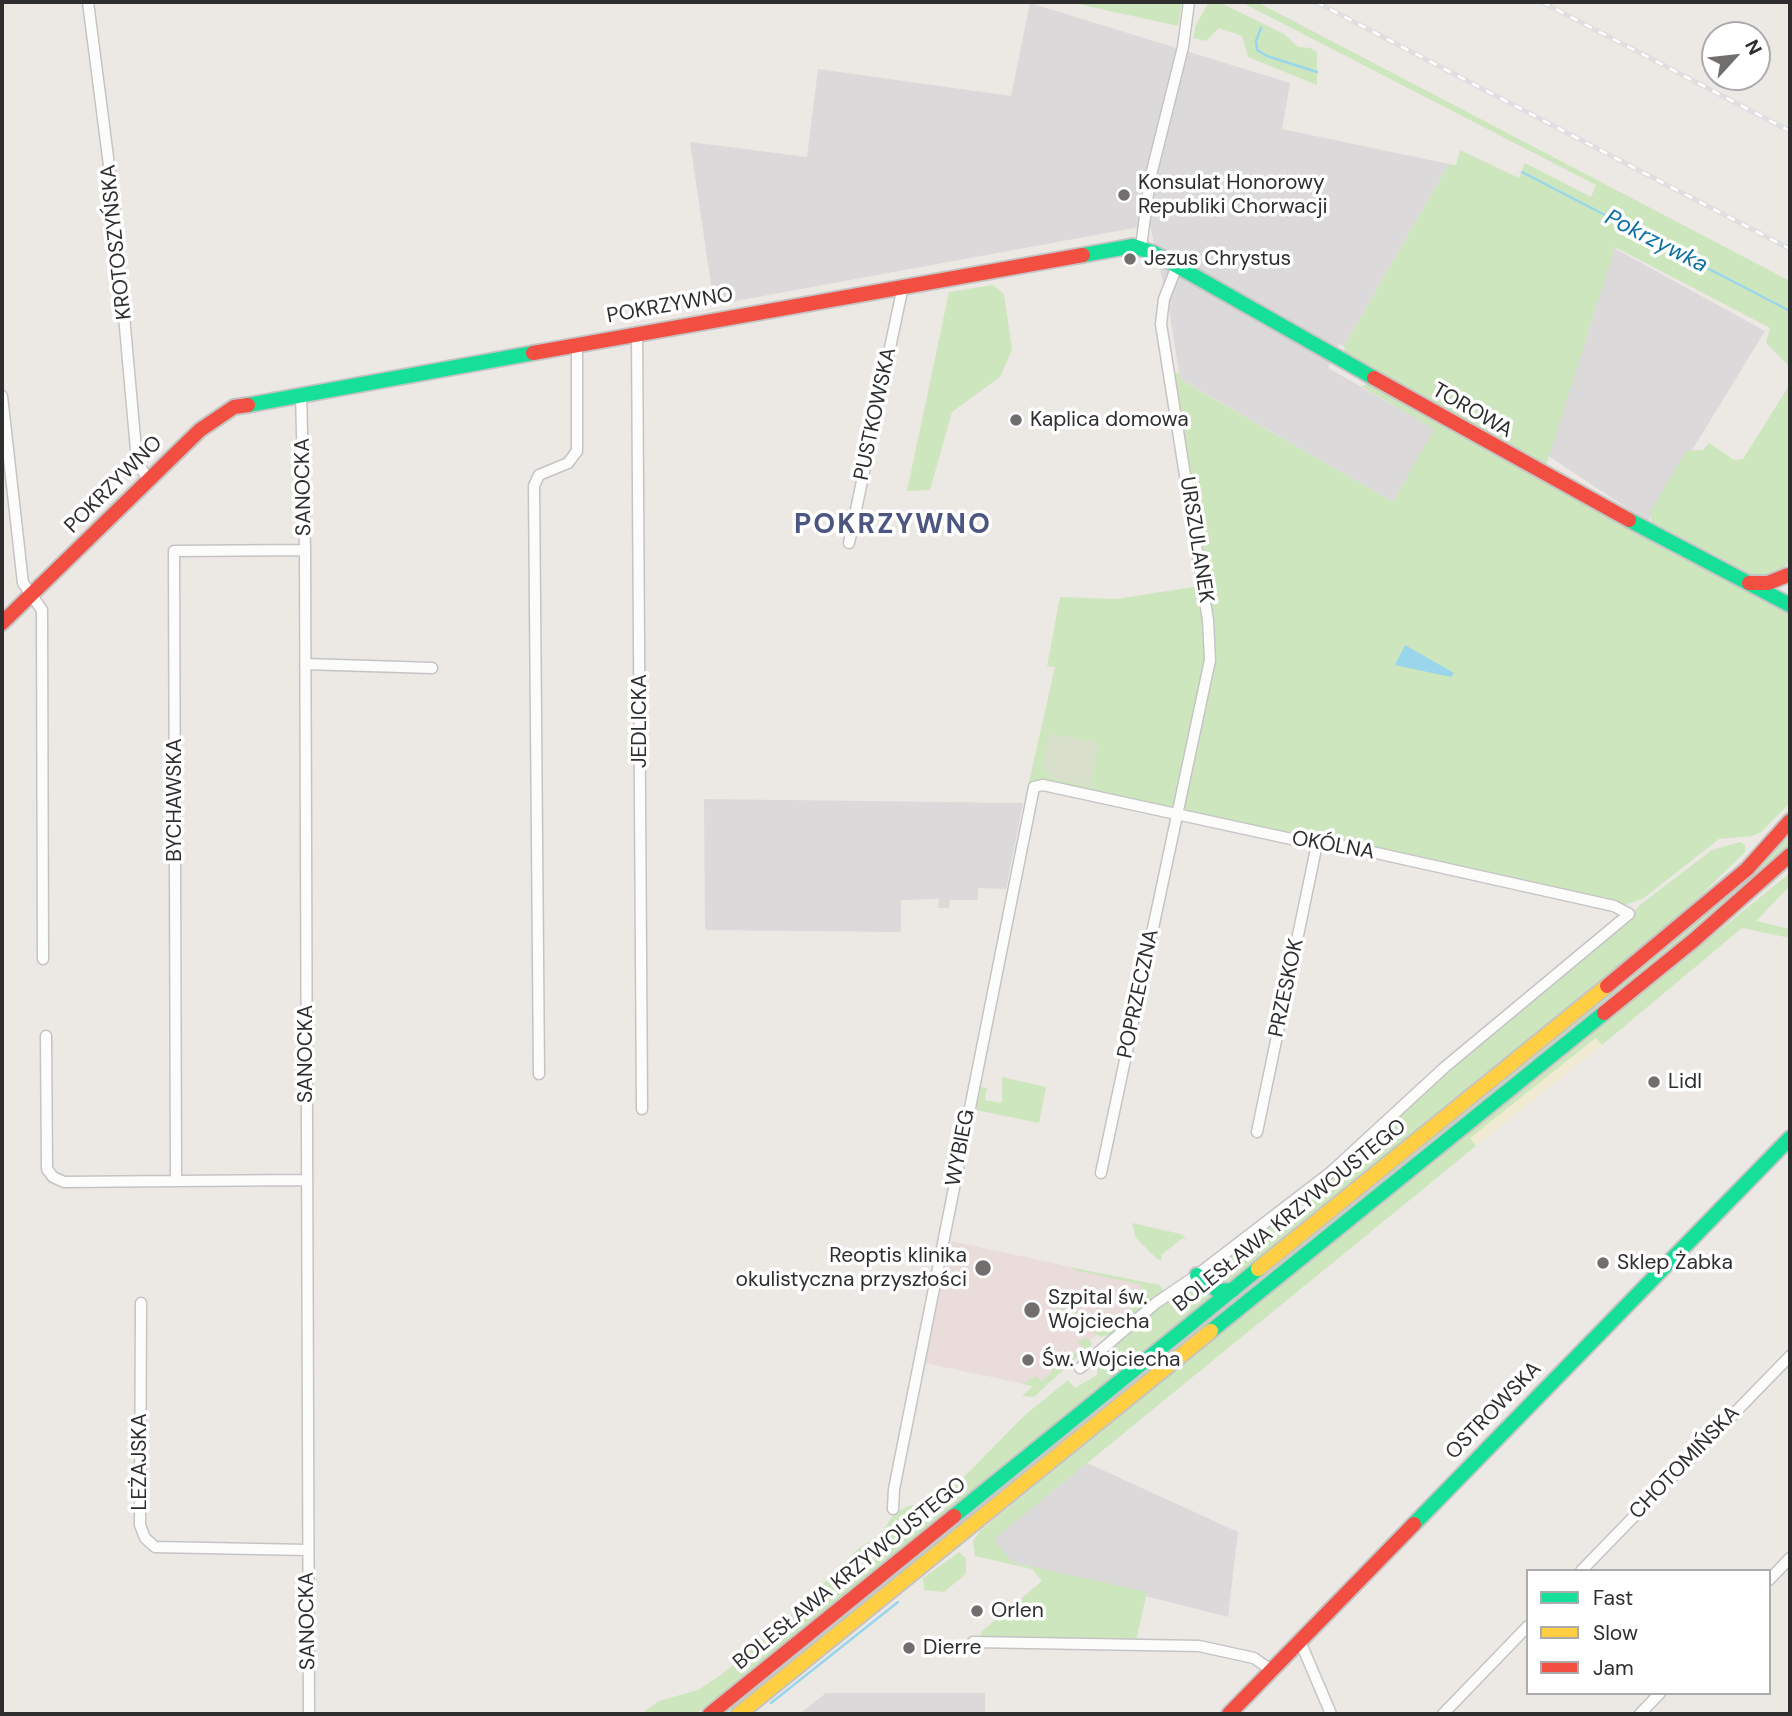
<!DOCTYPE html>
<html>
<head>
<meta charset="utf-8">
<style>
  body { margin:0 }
  #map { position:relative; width:1792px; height:1716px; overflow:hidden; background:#ece8e4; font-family:"DM Sans",sans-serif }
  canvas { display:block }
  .frame { position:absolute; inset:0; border:4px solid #2e2e2e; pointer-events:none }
  .legend { position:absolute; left:1526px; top:1569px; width:245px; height:126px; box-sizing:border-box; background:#fff; border:2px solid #ababab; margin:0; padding:9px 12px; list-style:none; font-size:21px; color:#2e2e2e }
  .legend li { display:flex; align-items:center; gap:14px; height:35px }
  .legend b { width:35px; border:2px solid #ababab }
  .north { position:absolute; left:1701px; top:21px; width:70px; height:70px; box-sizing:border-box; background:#fff; border:2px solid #ababab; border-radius:50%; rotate:63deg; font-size:19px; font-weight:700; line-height:28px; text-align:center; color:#2e2e2e }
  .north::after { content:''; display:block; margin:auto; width:24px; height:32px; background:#706f6e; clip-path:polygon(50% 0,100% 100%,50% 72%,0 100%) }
</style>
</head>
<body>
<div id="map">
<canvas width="1792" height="1716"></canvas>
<div class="frame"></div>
<ul class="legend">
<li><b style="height:9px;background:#16e098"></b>Fast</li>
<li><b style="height:9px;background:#ffcf43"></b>Slow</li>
<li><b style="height:9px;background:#f24e42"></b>Jam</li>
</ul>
<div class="north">N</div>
</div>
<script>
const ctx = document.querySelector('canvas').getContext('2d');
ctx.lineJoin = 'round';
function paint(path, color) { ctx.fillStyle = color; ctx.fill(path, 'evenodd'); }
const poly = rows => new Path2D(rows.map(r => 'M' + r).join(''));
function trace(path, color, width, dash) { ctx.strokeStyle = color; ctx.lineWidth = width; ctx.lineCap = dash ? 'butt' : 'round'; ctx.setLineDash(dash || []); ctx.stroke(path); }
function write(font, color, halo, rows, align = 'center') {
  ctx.font = font + ' "DM Sans",sans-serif'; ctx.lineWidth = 7; ctx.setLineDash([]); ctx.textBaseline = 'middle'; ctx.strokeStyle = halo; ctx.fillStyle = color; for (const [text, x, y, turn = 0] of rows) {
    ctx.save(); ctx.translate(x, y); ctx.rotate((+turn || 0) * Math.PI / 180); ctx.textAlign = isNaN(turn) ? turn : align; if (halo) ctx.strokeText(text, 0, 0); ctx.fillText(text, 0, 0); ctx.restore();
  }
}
paint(poly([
  [1030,3,1290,83,1282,129,1449,164,1344,346,1339,344,1328,368,1435,429,1393,502,1180,379,1169,309,1150,225,714,305,690,142,807,157,818,69,1011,96],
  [1614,248,1765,331,1648,522,1544,453,1587,336],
  [704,799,1023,803,1006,889,978,888,978,900,950,900,949,908,938,908,939,899,901,900,901,932,705,930],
  [1087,1463,1238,1532,1228,1617,1012,1562,993,1539],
  [826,1693,985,1693,985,1714,799,1714]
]), '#dcd9db');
paint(poly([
  [951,1241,1158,1286,1034,1386,925,1363]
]), '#e9dcdb');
paint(poly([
  [1069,2,1182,2,1178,26],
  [1209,2,1219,2,1284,34,1298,47,1310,48,1317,52,1317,85,1248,57,1242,36,1219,28,1206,41,1193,38,1196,25],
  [1241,2,1257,2,1790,281,1790,367,1766,343,1770,328,1615,247,1546,466,1345,352,1344,346,1449,164,1456,165,1460,150,1519,178,1525,163,1591,197,1596,185],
  [993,285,1004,294,1012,350,1000,377,952,412,930,490,907,491,949,292],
  [1175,372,1179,373,1181,380,1393,502,1434,429,1361,386,1371,383,1790,611,1790,803,1761,832,1752,836,1719,839,1644,898,1625,905,1191,816,1182,803,1210,684,1214,644],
  [1790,384,1790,561,1785,567,1769,576,1750,576,1652,525,1650,512,1686,451,1703,450,1709,443,1734,460,1743,459],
  [1200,586,1206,665,1174,805,1166,808,1028,786,1055,667,1047,666,1060,597,1116,599],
  [1790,830,1790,847,1726,907,731,1714,718,1714],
  [1740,842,1745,845,1745,852,1676,920,1232,1280,1221,1285,1208,1279,1210,1269,1321,1187,1440,1077,1614,933,1641,904,1712,850],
  [1790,873,1790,886,1756,921,1790,929,1790,938,1742,928,1602,1045,1596,1038,1471,1138,1476,1146,994,1539,1012,1562,1147,1592,1136,1641,980,1638,981,1632,1042,1581,1032,1569,975,1556,973,1541,980,1531,1167,1376],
  [1002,1077,1046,1087,1039,1123,976,1110,981,1087,987,1088,985,1100,1002,1103],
  [1132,1223,1181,1234,1189,1242,1183,1238,1161,1255,1162,1260,1157,1259,1136,1238],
  [1074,1268,1160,1285,1163,1290,1161,1294,1110,1335,1100,1337,1094,1332,1101,1327,1097,1321,1087,1329,1081,1328,1082,1321,1053,1315,1055,1308,1118,1318,1137,1303,1142,1285,1074,1270],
  [1190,1284,1218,1294,696,1714,641,1714,659,1701,698,1690,721,1675,790,1616,858,1549,881,1534,894,1514,908,1506,932,1503,949,1492,1025,1415,1068,1380,1075,1388,1097,1375,1097,1357,1156,1307],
  [1086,1338,1092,1343,1089,1351,1077,1357,1034,1397,1022,1396,1033,1386,1022,1384,1036,1376,1041,1381,1053,1371,1049,1365,1056,1369,1068,1359,1064,1353,1070,1357,1082,1347,1078,1342],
  [959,1552,966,1558,966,1574,944,1592,924,1590,923,1578]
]), '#cee6be');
paint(poly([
  [1596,1038,1602,1045,1476,1146,1470,1138]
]), '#f0ead3');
paint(poly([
  [1049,733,1098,743,1091,787,1052,778,1043,767]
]), '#d8e0cc');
paint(poly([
  [1405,645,1454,673,1451,677,1395,665]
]), '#99d6ec');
trace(poly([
  [1261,28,1256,41,1257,50,1267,56,1317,72],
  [1522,172,1790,311],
  [771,1703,898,1602]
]), '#99d6ec', 2.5);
const street = poly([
  [88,2,114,204,137,461,148,480],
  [1141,247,1150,179,1183,47,1189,2],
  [637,333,642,1109],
  [301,393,305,550,309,1714],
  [2,396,23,583,42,610,43,959],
  [849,543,903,286],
  [305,550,174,551,176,1181,306,1180],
  [305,664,432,668],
  [46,1036,47,1169,53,1177,64,1182,176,1181],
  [539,1074,534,486,539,475,568,463,577,451,577,343],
  [1257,1132,1317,844],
  [1101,1173,1210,660,1208,620,1161,324,1164,299,1177,266],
  [141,1303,140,1525,145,1538,155,1547,308,1550],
  [893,1509,894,1489,1034,787,1043,785,1305,842,1345,846,1614,906,1629,914,1445,1067,1331,1172,1197,1275,1156,1303,1080,1368],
  [1581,1571,1790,1356],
  [1769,1580,1790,1558],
  [1300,1641,1331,1714],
  [973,1642,1199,1646,1254,1658,1271,1670],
  [1443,1714,1528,1626],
  [1640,1714,1660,1693]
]);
const fast = poly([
  [1083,255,1133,246,1154,253,1374,378],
  [248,405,533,353],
  [1629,520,1790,605],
  [1197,1275,1218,1291,1233,1290],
  [1211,1331,1604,1013],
  [954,1516,1258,1269],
  [1414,1524,1790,1138]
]);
const slow = poly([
  [1258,1269,1607,986],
  [739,1714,1211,1331]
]);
const jam = poly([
  [533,353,1083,255],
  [1374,378,1629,520],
  [1749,583,1768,583,1788,575],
  [2,623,200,430,234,407,248,405],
  [1607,986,1747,869,1790,821],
  [1604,1013,1694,940,1790,855],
  [710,1714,954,1516],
  [1229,1714,1414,1524]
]);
trace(street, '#c5c4c5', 13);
trace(fast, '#c5c4c5', 18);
trace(slow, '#c5c4c5', 18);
trace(jam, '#c5c4c5', 18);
trace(street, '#fcfcfb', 10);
trace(fast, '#16e098', 14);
trace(slow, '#ffcf43', 14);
trace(jam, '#f24e42', 14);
const rail = poly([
  [1316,2,1790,249],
  [1542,2,1790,131]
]);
trace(rail, '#dfdfe1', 5);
trace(rail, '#fff', 2.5, [8]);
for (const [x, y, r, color] of [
  [1124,195,7,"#706f6e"],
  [1130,259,7,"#706f6e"],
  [1016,420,7,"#706f6e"],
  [1654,1082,7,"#706f6e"],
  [1603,1263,7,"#706f6e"],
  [983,1268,9,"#706f6e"],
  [1032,1310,9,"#706f6e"],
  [1028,1360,7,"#706f6e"],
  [977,1611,7,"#706f6e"],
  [909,1648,7,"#706f6e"]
]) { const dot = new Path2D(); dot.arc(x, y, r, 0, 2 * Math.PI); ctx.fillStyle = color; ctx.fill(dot); trace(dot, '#fff', 2.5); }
write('21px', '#2e2e2e', '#fff', [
  ["Konsulat Honorowy",1138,183],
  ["Republiki Chorwacji",1138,207],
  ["Jezus Chrystus",1144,259],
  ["Kaplica domowa",1030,420],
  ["Lidl",1668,1082],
  ["Reoptis klinika",967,1256,"right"],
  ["okulistyczna przyszłości",967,1280,"right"],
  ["Sklep Żabka",1617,1263],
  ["Szpital św.",1048,1298],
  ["Wojciecha",1048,1322],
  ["Św. Wojciecha",1042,1360],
  ["Orlen",991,1611],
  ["Dierre",923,1648]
], 'left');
write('21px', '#2e2e2e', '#fff', [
  ["KROTOSZYŃSKA",117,242,-96],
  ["POKRZYWNO",670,306,-10],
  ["TOROWA",1472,411,30],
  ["PUSTKOWSKA",876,414,-78],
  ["POKRZYWNO",114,485,-45],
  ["SANOCKA",304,487,-91],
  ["URSZULANEK",1196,540,81],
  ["JEDLICKA",640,721,-90],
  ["BYCHAWSKA",175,800,-90],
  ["OKÓLNA",1333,846,10],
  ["PRZESKOK",1287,988,-78],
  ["POPRZECZNA",1139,994,-78],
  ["SANOCKA",306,1054,-90],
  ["WYBIEG",961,1148,-79],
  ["BOLESŁAWA KRZYWOUSTEGO",1290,1216,-39],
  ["OSTROWSKA",1494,1411,-46],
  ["LEŻAJSKA",140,1462,-90],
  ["CHOTOMIŃSKA",1685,1463,-46],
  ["BOLESŁAWA KRZYWOUSTEGO",850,1574,-39],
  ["SANOCKA",308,1621,-91]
]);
write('italic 23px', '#0d6fa3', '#fff', [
  ["Pokrzywka",1656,242,27]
]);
ctx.letterSpacing = '2px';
write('bold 28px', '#4d5680', '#fff', [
  ["POKRZYWNO",893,526]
]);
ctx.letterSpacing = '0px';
</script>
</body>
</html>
